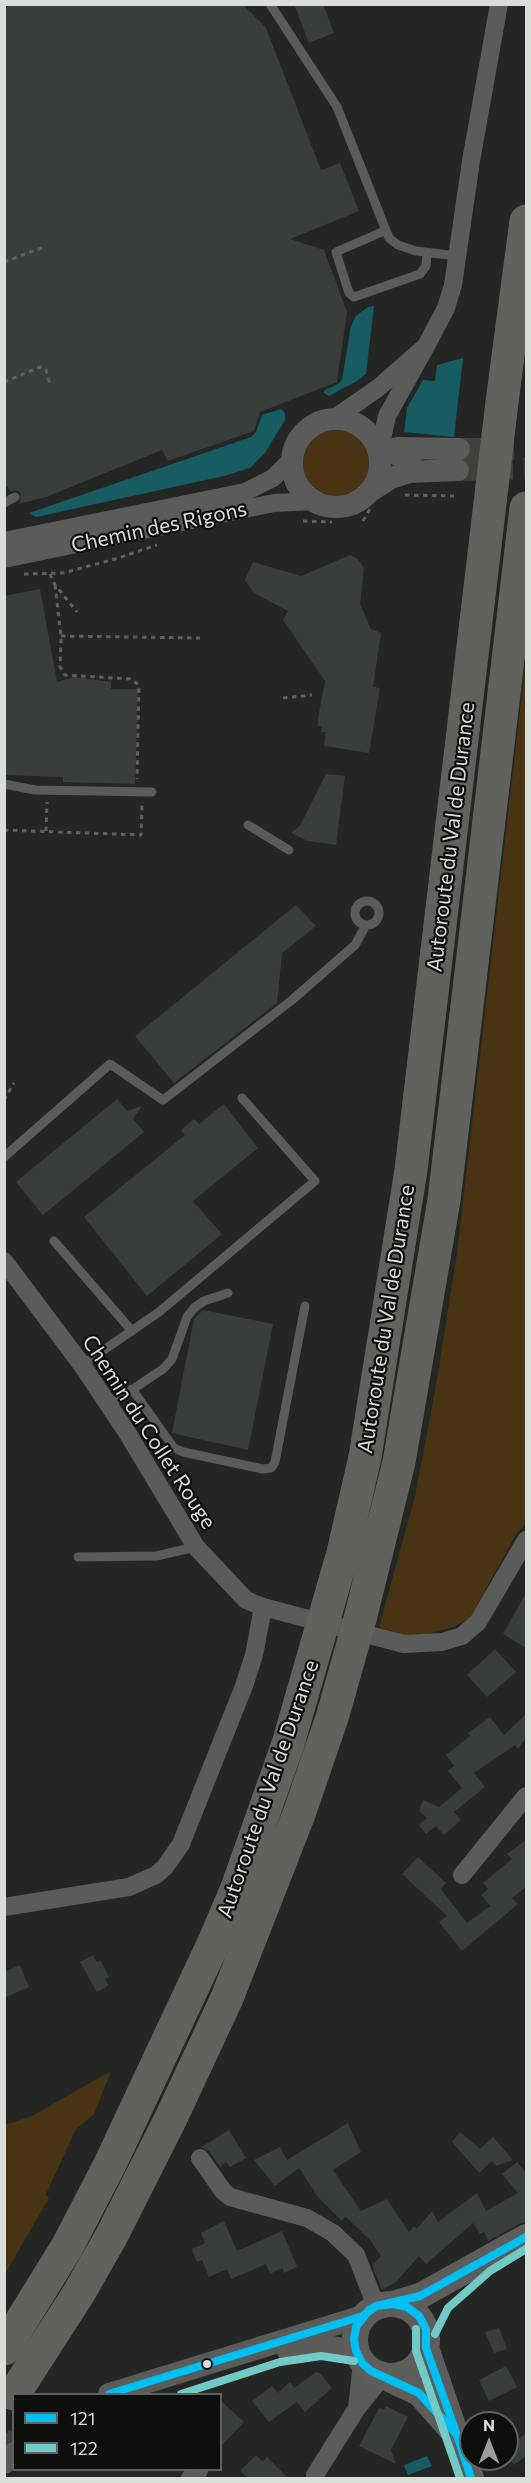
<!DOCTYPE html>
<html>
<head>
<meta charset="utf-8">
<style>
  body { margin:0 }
  #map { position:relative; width:531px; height:2483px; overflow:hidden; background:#232622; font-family:Commissioner,sans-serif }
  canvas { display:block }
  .frame { position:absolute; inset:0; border:6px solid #daded9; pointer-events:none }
  .legend { position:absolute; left:12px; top:2393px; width:210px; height:78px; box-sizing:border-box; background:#0d0f0c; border:2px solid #5f625e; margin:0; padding:8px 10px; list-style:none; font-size:18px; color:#daded9 }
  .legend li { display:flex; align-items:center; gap:12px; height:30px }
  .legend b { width:30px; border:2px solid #5f625e }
  .north { position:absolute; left:459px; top:2411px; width:60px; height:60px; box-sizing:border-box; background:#0d0f0c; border:2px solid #5f625e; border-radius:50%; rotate:0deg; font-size:16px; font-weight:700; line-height:24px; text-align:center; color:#daded9 }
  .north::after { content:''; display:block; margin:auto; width:21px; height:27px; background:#9a9e99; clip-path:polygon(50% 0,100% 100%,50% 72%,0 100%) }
</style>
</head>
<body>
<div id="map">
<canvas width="531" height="2483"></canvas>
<div class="frame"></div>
<ul class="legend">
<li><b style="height:8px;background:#00bff2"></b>121</li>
<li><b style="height:8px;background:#72cac7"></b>122</li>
</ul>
<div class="north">N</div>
</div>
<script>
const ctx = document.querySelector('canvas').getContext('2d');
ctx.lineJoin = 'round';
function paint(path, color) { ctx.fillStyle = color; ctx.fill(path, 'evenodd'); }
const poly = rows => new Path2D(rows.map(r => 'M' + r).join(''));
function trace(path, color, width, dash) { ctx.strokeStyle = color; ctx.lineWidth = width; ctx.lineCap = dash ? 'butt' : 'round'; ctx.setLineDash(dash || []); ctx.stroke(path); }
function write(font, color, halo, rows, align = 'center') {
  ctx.font = font + ' Commissioner,sans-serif'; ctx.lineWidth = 4.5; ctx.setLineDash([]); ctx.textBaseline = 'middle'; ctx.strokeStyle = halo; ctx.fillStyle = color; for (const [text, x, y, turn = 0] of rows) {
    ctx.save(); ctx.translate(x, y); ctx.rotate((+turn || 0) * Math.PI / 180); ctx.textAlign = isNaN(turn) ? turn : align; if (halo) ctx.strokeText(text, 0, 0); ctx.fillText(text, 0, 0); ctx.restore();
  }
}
paint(poly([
  '303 463a33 33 0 1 1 66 0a33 33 0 1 1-66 0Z',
  [526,659,526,1523,515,1536,470,1618,453,1627,427,1634,404,1635,379,1627,415,1496,435,1391,457,1253],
  [111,2071,94,2114,76,2129,46,2194,49,2198,5,2274,5,2125,32,2116]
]), '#483413');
paint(poly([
  [374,306,366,374,357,381,329,396,324,393,324,391,340,383,342,379,351,326,356,316,368,307],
  [463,358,454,437,404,432,407,408,423,380,435,381,437,365],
  [281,409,285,413,285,420,265,453,250,468,224,476,36,517,29,513,251,437,256,432,262,415],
  [427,2456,432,2466,408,2475,404,2465]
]), '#175c63');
paint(poly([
  [4,4,242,4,266,28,321,170,340,163,359,211,290,239,324,250,347,312,337,382,260,412,254,431,168,461,162,450,46,497,19,504,21,493,16,490,11,492,4,483],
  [294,4,323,4,334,33,309,43],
  [350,555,358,559,364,568,360,604,371,629,381,633,373,687,380,688,369,753,324,746,326,732,321,732,322,726,318,726,318,718,325,681,283,620,288,611,254,593,245,580,253,562,301,576],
  [40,589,57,682,74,677,111,682,111,689,138,689,135,784,63,782,63,777,4,775,4,596],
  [326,774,345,776,336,845,308,841,291,833,300,826],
  [296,905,316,926,282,953,277,1003,174,1083,135,1036],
  [117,1099,127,1111,142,1106,133,1119,144,1132,43,1215,16,1182],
  [224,1104,258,1148,193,1201,222,1234,147,1296,84,1217,185,1135,181,1130,194,1119,199,1124],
  [203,1310,273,1324,248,1450,172,1433,194,1319],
  [526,1593,526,1648,503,1634],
  [495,1649,516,1672,487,1697,467,1675],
  [526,1714,526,1738,518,1749,515,1745,474,1773,485,1787,454,1812,461,1820,444,1835,436,1826,426,1834,419,1825,427,1818,419,1811,423,1800,439,1807,462,1788,448,1771,454,1766,446,1755,470,1736,468,1733,490,1717,504,1735],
  [526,1840,526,1887,512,1898,518,1904,462,1951,439,1922,447,1916,402,1874,418,1857,446,1883,441,1889,467,1923,490,1906,481,1895,488,1889,483,1883,512,1859,507,1854],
  [93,1955,97,1962,101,1961,109,1977,105,1979,109,1985,97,1992,80,1962],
  [20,1965,29,1987,4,1998,4,1972],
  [348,2123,361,2152,333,2170,361,2211,387,2199,409,2232,414,2226,417,2229,432,2211,438,2222,477,2193,486,2211,518,2193,502,2174,517,2162,526,2173,526,2222,519,2224,488,2241,484,2232,480,2234,473,2223,426,2264,419,2256,396,2282,382,2290,372,2265,381,2256,370,2240,345,2216,342,2221,318,2197,299,2168,275,2186,254,2160,280,2147,287,2160],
  [229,2130,246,2158,230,2167,226,2162,220,2167,209,2151,201,2147],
  [460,2132,480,2149,493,2137,513,2160,496,2166,492,2161,479,2173,452,2142],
  [224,2221,237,2251,282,2231,297,2267,284,2273,282,2268,270,2274,266,2264,231,2279,227,2269,209,2277,202,2260,197,2262,192,2249,205,2243,201,2233],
  [499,2328,507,2349,494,2353,485,2332],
  [506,2366,517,2387,489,2401,479,2380],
  [316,2372,320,2373,332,2388,305,2412,297,2402,269,2422,252,2401,272,2386,278,2393,290,2382,294,2388],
  [220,2400,244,2422,220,2447],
  [386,2406,408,2417,391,2450,396,2464,359,2446,379,2408,384,2410],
  [526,2433,526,2456,514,2465,507,2456,507,2448],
  [256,2455,263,2462,267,2457,288,2478,248,2478,240,2471]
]), '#3a3e3b');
trace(poly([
  [4,2437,14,2444]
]), '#3e423d', 18, [18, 9]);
trace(poly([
  [459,449,526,449],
  [458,470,526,468]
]), '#3e423d', 22, [22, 11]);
trace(poly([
  [4,262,44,247],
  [4,382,40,367,46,370,50,384],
  [405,495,454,496],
  [303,521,332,522],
  [363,521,370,509],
  [24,574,63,573,115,559,157,545],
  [50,574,55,585,77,612],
  [55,585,61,636,60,667,65,675,130,679,139,685,137,779],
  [61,636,200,638],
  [283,698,312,695],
  [4,830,141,835,142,805],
  [46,831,47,802],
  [4,1100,14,1083]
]), '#5f615e', 3, [4.5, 4.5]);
trace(poly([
  [270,4,337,107,389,238,398,245,416,251,457,256],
  [384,231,336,252,349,293,354,297,420,274,426,266,427,253],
  [384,456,398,462,417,461],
  [4,503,15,497],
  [4,784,35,790,152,792],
  [248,825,289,850],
  '355 913a12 12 0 1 1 24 0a12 12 0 1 1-24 0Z',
  [4,1157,110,1064,163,1100,292,1000,355,945,366,925],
  [54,1241,132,1331],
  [82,1365,159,1312,315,1181,242,1098],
  [132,1389,174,1448,183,1452,263,1469,271,1468,275,1462,305,1306],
  [109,1405,163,1369,172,1359,187,1317,194,1308,204,1301,228,1293],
  [78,1557,156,1556,196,1547]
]), '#5a5c59', 9);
trace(poly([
  [426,346,446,308,453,285,471,161,499,4],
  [332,420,378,388,426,346,387,416,379,453],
  [4,541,245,492,273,478,293,458],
  [4,559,274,503,314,501],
  [4,1261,82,1365,128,1434,196,1547,246,1600,263,1607,404,1644,442,1642,462,1636,478,1622,526,1540],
  [462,1875,526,1796],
  [4,1907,129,1887,156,1875,165,1867,181,1844,244,1686,254,1655,263,1607],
  [200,2158,223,2191,230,2197,307,2218,333,2233,356,2255,376,2306],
  [362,2363,357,2408,383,2376],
  [190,2478,199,2471],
  [315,2478,315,2475,357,2408]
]), '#5a5c59', 18);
trace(poly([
  '292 463a44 44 0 1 1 88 0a44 44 0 1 1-88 0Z',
  [379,453,398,448,459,449],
  [372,490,391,478,409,472,458,470],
  [288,2351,321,2345,356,2351],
  [109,2394,363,2316],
  [4,2463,14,2453]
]), '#5a5c59', 22);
trace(poly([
  '355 2340a36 36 0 1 1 72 0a36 36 0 1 1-72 0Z',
  [393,2304,420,2296,526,2237],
  [426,2348,471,2478],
  [383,2376,419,2393,450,2428]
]), '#5d5d5b', 26);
trace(poly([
  [4,2349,67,2247,110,2164,215,1940,237,1888,288,1744,343,1553,365,1457,411,1170,502,402,526,221],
  [14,2394,79,2293,111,2237,171,2118,227,1998,299,1814,332,1718,360,1619,399,1462,444,1200,526,508]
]), '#61625e', 33);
trace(poly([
  [393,2304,407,2307,419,2316,426,2329,426,2348,457,2435,419,2393,371,2371,362,2363,356,2351,354,2339,356,2327,369,2310,376,2306,393,2304],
  [109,2394,363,2316,376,2306,420,2296,526,2237],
  [457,2435,471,2478]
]), '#00bff2', 8);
trace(poly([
  [416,2329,416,2351,460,2478],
  [435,2334,448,2308,490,2271,526,2249],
  [181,2394,280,2362,321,2356,354,2361]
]), '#72cac7', 8);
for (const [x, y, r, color] of [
  [207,2364,5,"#daded9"]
]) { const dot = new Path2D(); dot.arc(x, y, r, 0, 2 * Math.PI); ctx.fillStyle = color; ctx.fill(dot); trace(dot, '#0d0f0c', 2); }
write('21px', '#daded9', '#0d0f0c', [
  ["Chemin des Rigons",159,527,-12],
  ["Autoroute du Val de Durance",451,837,-83],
  ["Autoroute du Val de Durance",386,1319,-81],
  ["Chemin du Collet Rouge",149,1432,57],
  ["Autoroute du Val de Durance",268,1789,-71]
]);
</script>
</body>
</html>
